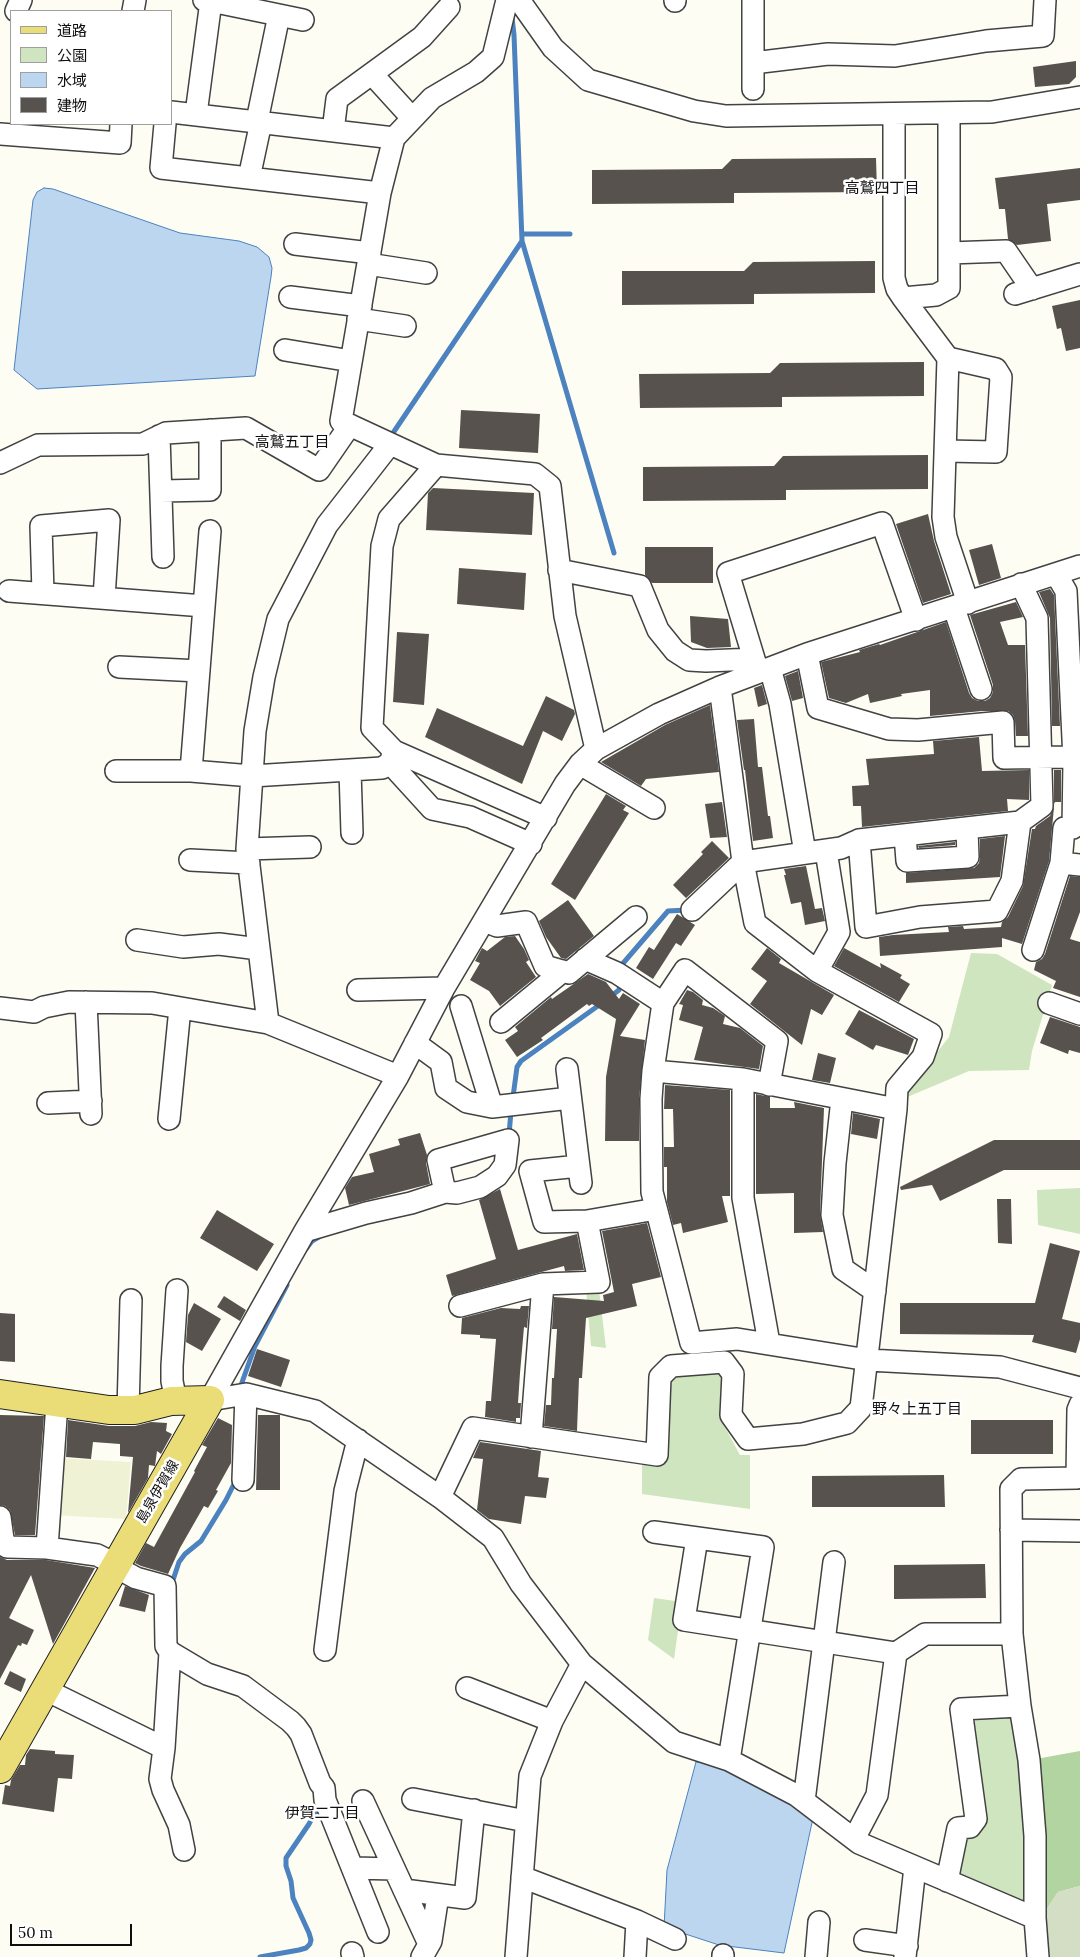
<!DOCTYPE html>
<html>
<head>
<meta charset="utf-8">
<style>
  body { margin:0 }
  #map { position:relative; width:1080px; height:1957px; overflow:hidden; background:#fefdf3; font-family:Lora,"Noto Sans JP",serif }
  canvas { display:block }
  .legend { position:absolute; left:10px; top:10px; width:162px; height:115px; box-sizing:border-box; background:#fff; border:1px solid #9f9f9f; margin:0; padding:6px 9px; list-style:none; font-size:15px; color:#0f0f0f }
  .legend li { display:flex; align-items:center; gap:10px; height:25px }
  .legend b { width:25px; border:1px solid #9f9f9f }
  .scale { position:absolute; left:10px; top:1924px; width:122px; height:22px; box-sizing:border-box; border:2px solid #0f0f0f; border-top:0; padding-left:6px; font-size:15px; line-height:18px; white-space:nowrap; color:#0f0f0f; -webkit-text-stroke:4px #fff; paint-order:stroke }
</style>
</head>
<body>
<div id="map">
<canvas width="1080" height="1957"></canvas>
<ul class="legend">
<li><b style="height:6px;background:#eadc76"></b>道路</li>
<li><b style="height:14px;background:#cee5bf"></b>公園</li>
<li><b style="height:14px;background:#bcd6f0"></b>水域</li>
<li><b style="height:14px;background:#57524d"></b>建物</li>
</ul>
<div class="scale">50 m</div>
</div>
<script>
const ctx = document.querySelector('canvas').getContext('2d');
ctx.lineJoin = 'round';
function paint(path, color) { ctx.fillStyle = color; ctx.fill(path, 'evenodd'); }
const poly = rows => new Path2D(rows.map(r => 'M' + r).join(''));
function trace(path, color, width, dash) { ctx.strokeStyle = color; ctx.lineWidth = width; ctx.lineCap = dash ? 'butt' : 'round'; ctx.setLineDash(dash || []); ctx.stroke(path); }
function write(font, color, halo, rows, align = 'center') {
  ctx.font = font + ' Lora,"Noto Sans JP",serif'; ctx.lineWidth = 5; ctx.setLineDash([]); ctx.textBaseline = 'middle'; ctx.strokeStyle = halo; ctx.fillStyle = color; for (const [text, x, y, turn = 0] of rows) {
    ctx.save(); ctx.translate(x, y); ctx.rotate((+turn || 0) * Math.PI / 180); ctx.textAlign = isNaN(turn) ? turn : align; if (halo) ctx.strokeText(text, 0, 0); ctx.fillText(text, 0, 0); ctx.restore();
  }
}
paint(poly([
  [56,1458,131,1462,126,1519,52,1515]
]), '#f0f2d5');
paint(poly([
  [971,953,997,954,1052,985,1032,1051,1029,1070,969,1071,905,1098,910,1087,949,1037],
  [1080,1188,1080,1234,1038,1225,1037,1190],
  [586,1289,599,1290,606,1348,591,1346],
  [678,1373,719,1373,723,1377,721,1420,740,1455,750,1455,750,1509,642,1494,642,1457,667,1459,669,1379],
  [654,1598,682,1602,674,1659,648,1640],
  [1016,1711,1030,1911,953,1878,963,1833,973,1832,967,1713]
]), '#cee5bf');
paint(poly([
  [1080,1751,1080,1886,1058,1892,1041,1918,1036,1759]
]), '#b1d4a0');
paint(poly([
  [1080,1886,1080,1957,1045,1957,1041,1918,1058,1892]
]), '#d3dec5');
const water = poly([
  [44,188,53,189,180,233,239,241,257,247,269,257,272,268,271,277,255,376,37,389,14,370,33,200,37,192,44,188],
  [696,1762,707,1762,782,1797,813,1818,784,1953,719,1945,664,1927,667,1870,696,1762]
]);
paint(water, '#bcd6f0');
trace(water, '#4b82bf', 1);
trace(poly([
  [512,17,514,35,522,241,614,553],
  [522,234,570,234],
  [393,433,522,241],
  [619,968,668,911,687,910],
  [611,996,619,990,620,982],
  [513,1097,517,1067,521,1061,602,1003],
  [509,1135,511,1111],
  [306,1249,312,1241,322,1235],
  [240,1388,255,1346,287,1285],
  [171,1586,179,1562,185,1554,201,1541,226,1500,236,1480],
  [260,1957,299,1950,306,1948,310,1944,311,1940,309,1933,293,1898,291,1881,286,1866,286,1858,309,1824,320,1804]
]), '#4b82bf', 5);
paint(poly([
  [1076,61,1076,77,1069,84,1035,87,1033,67],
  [876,158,877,192,734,193,734,203,592,204,592,170,722,169,732,159],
  [1080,168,1080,200,1047,204,1051,241,1017,245,1008,239,1005,209,999,209,995,178],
  [875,261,875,293,754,294,754,304,622,305,622,271,744,271,753,262],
  [1080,300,1080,348,1066,351,1061,328,1057,329,1052,306],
  [924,362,924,396,782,397,782,407,640,408,639,374,770,373,780,363],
  [461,410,540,414,538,453,459,448],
  [928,455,928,489,786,490,786,500,643,501,643,467,774,466,783,456],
  [433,488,534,493,532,535,426,530,428,493],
  [928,514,934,541,951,594,923,603,896,524],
  [992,544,1001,578,979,585,969,550],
  [645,547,713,547,713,583,652,583,645,575],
  [459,568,526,573,524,610,457,604],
  [1050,589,1054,595,1060,726,1052,726,1050,618,1039,592],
  [1016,602,1023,617,1000,622,1008,645,1025,645,1028,736,1016,736,1015,721,1013,715,1008,711,982,711,930,716,930,690,901,694,902,696,870,703,868,694,846,703,829,698,821,662,860,652,859,650,879,644,880,645,946,622,969,693,972,698,978,701,985,701,990,698,993,692,993,685,970,615],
  [690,616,728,619,731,647,707,648,691,642],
  [397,632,429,634,424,705,393,702],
  [798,671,803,698,792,701,785,676],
  [762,685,767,704,758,707,754,688],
  [546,696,574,710,575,714,562,741,543,731,522,784,425,737,437,708,523,746],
  [710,705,719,772,646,779,641,786,601,762,665,725],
  [754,719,758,767,762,767,768,816,770,816,773,838,753,841,745,770,744,770,737,720],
  [979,737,982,771,1029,770,1029,800,1007,799,1008,811,862,827,861,806,853,806,852,786,869,785,866,759,934,754,933,741],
  [1054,770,1061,770,1061,802,1055,802,1054,804],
  [606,794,626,806,623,810,629,813,575,900,551,884],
  [722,802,727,837,710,838,705,804],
  [1054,807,1049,861,1022,944,1002,938,1002,947,880,956,879,937,893,935,949,932,948,927,963,926,964,929,1001,927,1002,922,1008,917,1023,886,1032,829,1035,829,1036,826,1050,816],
  [1005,836,1000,877,906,883,906,873,974,868,979,863,980,857,980,839],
  [712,841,729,858,686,898,673,885,703,854,701,852],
  [955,842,955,845,919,848,918,846],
  [806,866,815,909,822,908,825,921,805,925,801,902,791,904,784,875,786,875,784,869],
  [1070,876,1080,877,1080,912,1070,939,1080,942,1080,997,1053,988,1056,981,1034,970,1036,962,1042,959,1045,954],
  [568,900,594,936,566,959,561,958,546,937,539,921],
  [677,914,695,925,681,946,676,943,653,979,636,968,649,947,654,950],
  [515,936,524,949,529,960,526,962,536,977,500,1006,489,991,470,980,480,963,475,961,482,948,487,951,505,937],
  [767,948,781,959,779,963,834,995,822,1015,811,1009,802,1045,750,1004,767,981,751,969],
  [844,948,881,968,880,963,902,975,900,978,910,984,899,1002,834,966],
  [588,974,606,982,619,999,623,993,640,1004,620,1036,645,1040,639,1098,639,1141,605,1141,606,1077,616,1019,592,1004,589,1006,587,1004,541,1038,543,1040,517,1057,505,1040,518,1031,515,1027,551,997,552,999],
  [687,990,693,992,703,1000,702,1005,713,1008,725,1016,723,1024,740,1028,763,1046,759,1069,694,1060,703,1027,679,1020,683,1005,679,1004],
  [859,1010,914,1039,908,1055,876,1045,873,1050,845,1034],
  [1050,1017,1080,1027,1080,1053,1069,1050,1068,1054,1040,1043],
  [818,1053,836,1058,830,1083,812,1080],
  [665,1085,730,1090,730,1196,722,1196,728,1222,683,1233,681,1223,673,1225,667,1202,667,1167,664,1167,664,1147,674,1147,673,1109,664,1109],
  [756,1094,770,1097,770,1108,795,1108,794,1102,824,1108,820,1214,823,1232,794,1233,794,1193,756,1194],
  [853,1113,880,1119,877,1139,851,1134],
  [420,1133,427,1155,426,1163,430,1184,349,1205,345,1188,352,1177,374,1172,369,1154,400,1145,398,1139],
  [994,1140,1080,1140,1080,1170,1004,1170,940,1201,932,1185,901,1190,900,1187],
  [500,1189,518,1250,577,1234,584,1270,565,1271,564,1266,452,1296,446,1275,496,1259,479,1200],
  [997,1199,1011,1199,1012,1244,998,1243],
  [217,1210,274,1244,257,1271,200,1238],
  [647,1223,661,1277,632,1284,637,1306,586,1318,582,1378,579,1378,577,1431,544,1426,546,1405,551,1405,552,1378,554,1378,557,1329,552,1329,554,1297,604,1301,603,1295,614,1292,602,1231],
  [1050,1243,1080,1251,1062,1319,1080,1323,1080,1339,1076,1353,1032,1342,1034,1335,900,1334,900,1303,1035,1303],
  [224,1296,246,1310,240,1321,217,1307],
  [194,1303,221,1319,202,1351,186,1342,188,1315],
  [521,1306,529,1306,527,1328,524,1327,520,1373,518,1403,521,1403,520,1418,516,1418,516,1422,485,1417,486,1401,491,1401,496,1339,480,1338,480,1335,461,1334,462,1318,501,1308,520,1309],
  [0,1313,15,1314,15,1362,0,1361],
  [257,1349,290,1360,281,1387,248,1376],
  [0,1415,44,1416,35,1535,15,1535,10,1510,5,1506,0,1505],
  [258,1415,280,1415,280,1490,256,1490],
  [218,1418,232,1425,231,1463,216,1490,218,1491,208,1508,204,1506,180,1548,168,1574,141,1566,135,1563,146,1543,154,1547,195,1472,194,1471,207,1447,202,1445],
  [68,1420,109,1426,135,1426,151,1422,167,1423,166,1431,172,1434,161,1454,157,1451,155,1466,149,1465,148,1478,128,1513,133,1457,120,1456,120,1444,93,1442,91,1459,66,1457],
  [971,1420,1053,1420,1053,1454,971,1454],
  [480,1442,541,1451,538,1477,549,1478,546,1498,525,1496,521,1524,489,1519,477,1510,483,1459,473,1458],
  [944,1475,945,1507,812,1507,812,1476],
  [0,1557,7,1560,46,1560,95,1568,53,1644,31,1575,9,1618,34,1630,27,1645,22,1643,21,1646,18,1645,0,1679],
  [985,1564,986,1598,894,1599,894,1565],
  [125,1586,149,1595,145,1612,119,1606],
  [10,1671,26,1679,21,1692,4,1684],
  [30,1749,55,1751,55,1754,74,1755,72,1779,58,1778,54,1812,2,1804,5,1785,10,1786,11,1780,20,1765,25,1765,26,1755]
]), '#57524d');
const minor = poly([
  [519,0,553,48,588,80,694,111,726,116,992,112,1080,97],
  [675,0,675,1],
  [753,0,753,89],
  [211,1,303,20],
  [16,11,21,0],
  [133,11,135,0],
  [753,63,828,54,895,56,986,41,1043,36,1045,0],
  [372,74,412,118],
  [171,112,394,138],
  [196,114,211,1,204,0],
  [894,114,894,278,897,289,903,298,948,358,943,517,946,537,968,603],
  [257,121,279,15],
  [165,124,161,168,380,193],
  [333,131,337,99,422,37,449,7],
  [0,134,120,143,121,124],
  [249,178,261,122],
  [295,244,370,253],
  [949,253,1006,251,1032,289],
  [368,264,426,273],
  [1015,294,1080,274],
  [290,297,361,306],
  [903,298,936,295,949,288,949,113],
  [358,319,405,326],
  [285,350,351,361],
  [159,436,163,557],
  [945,451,996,452,1001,377,996,369,948,358],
  [0,463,38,445,143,444,166,433,246,428,319,470,350,425],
  [436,465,341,421,380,193,394,138,432,98,476,72,493,57,507,0],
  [161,491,210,490,210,430],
  [559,570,640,586,658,630,675,651,689,660,706,661,754,659],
  [9,591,204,606],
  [43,593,41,526,109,520,104,598],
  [954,608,981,689],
  [807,654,818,708,889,729,918,730,1003,722,1004,758,1068,757,1080,762],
  [119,667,199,671],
  [770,668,780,704,805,853],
  [758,672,728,573,882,523,916,620],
  [390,763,432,809,470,817,531,844],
  [580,764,654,808],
  [116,771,191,771,252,776,382,768,390,763,394,751],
  [191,771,210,531],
  [350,771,352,833],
  [546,818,394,751,372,728,382,546,389,519,436,465,535,474,550,486,565,616,596,749],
  [905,835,907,861,968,857,967,829],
  [859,840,866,927,920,917,997,911,1012,881,1020,822],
  [247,849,310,847],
  [190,860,249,863],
  [1061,863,1080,865],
  [692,910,743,862,841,848,859,840,1020,822,1042,806,1037,618,1021,584],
  [485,921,497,926,526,922,545,966,569,973,636,917],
  [137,940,183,947,219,944,259,949],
  [1033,950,1061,863,1064,828,1073,828,1074,760,1066,591,1056,574],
  [585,959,617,973,663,1003],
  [817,971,839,932,826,851],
  [358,990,444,988],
  [86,1002,91,1114],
  [1049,1003,1080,1014],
  [461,1006,492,1107],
  [0,1008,34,1012,44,1007,69,1002,152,1003,268,1023,398,1076],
  [501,1022,563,971],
  [268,1023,247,849,255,731,264,677,278,619,327,525,390,444],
  [415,1043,441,1062,446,1088,467,1102,492,1107,570,1098],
  [567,1069,581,1183],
  [653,1071,743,1079,896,1109],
  [743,1079,743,1198,769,1343],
  [769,1085,777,1041,685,970,663,1003,653,1071,651,1099,652,1192,691,1343,737,1339,868,1360,1000,1367,1080,1388],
  [842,1099,835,1163,832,1215,843,1269,875,1291],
  [48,1103,91,1101],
  [169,1119,180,1008],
  [508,1140,505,1165,497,1176,480,1187,457,1193,445,1192,438,1160,508,1140],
  [579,1166,530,1171,544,1222,587,1221],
  [305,1231,366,1213,411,1203,445,1192],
  [460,1306,543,1284,599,1282,587,1221,656,1209],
  [210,1400,305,1231,398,1076,444,988,565,784,580,764,596,749,659,714,720,687,807,654,1080,566],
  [210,1400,246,1394,315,1411,440,1497,493,1538,521,1584,582,1664,674,1742,729,1760,796,1795,859,1843,1035,1918],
  [176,1401,172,1381,172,1366,177,1290],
  [57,1403,47,1548,97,1555,117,1565],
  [128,1410,131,1300],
  [531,1437,543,1284],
  [243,1480,246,1394],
  [440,1497,473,1428,657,1455,660,1377,671,1366,724,1362,733,1374,731,1415,748,1439,803,1434,847,1423,861,1408,896,1109,897,1088,923,1057,931,1034,817,971,755,923,743,862,720,687],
  [0,1517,3,1539,7,1547,47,1548],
  [1011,1530,1080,1531],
  [654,1532,763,1547,729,1760],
  [697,1538,684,1620,896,1653],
  [116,1567,136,1578,165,1586,166,1646,170,1652,164,1748,160,1779,163,1790,179,1825,184,1850],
  [325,1650,345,1491,358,1440],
  [170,1652,207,1674,243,1686,290,1721,296,1727,301,1734,320,1783,324,1788,325,1800,378,1932],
  [467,1688,552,1721],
  [46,1690,164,1748],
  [413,1799,526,1821],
  [363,1801,429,1944],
  [804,1801,834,1562],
  [854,1839,877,1795,896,1653,925,1634,1012,1634],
  [354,1868,394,1869],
  [522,1877,637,1921,675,1939],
  [947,1881,958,1828,970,1827,976,1819,961,1709,1020,1706],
  [404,1890,465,1898,474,1810],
  [865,1940,907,1946],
  [352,1953,353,1957],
  [723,1955,723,1957],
  [422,1957,431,1941,438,1895],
  [516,1957,530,1776,552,1721,582,1664],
  [635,1957,637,1921],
  [816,1957,819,1922],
  [905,1957,915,1867],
  [1038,1957,1035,1918,1035,1836,1029,1760,1020,1706,1012,1634,1011,1489,1021,1479,1077,1478,1078,1410,1080,1405]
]);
const major = poly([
  [0,1394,109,1410,135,1410,171,1401,210,1400],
  [0,1769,210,1400]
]);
trace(minor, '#424242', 24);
trace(major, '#202020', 30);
trace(minor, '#fff', 21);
trace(major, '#eadc76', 28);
write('14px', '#0f0f0f', '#fff', [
  ["島泉伊賀線",158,1492,-60]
]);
write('15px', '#0f0f0f', '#fff', [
  ["高鷲四丁目",882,189],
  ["高鷲五丁目",292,443],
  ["野々上五丁目",917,1410],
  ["伊賀二丁目",322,1814]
]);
</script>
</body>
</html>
